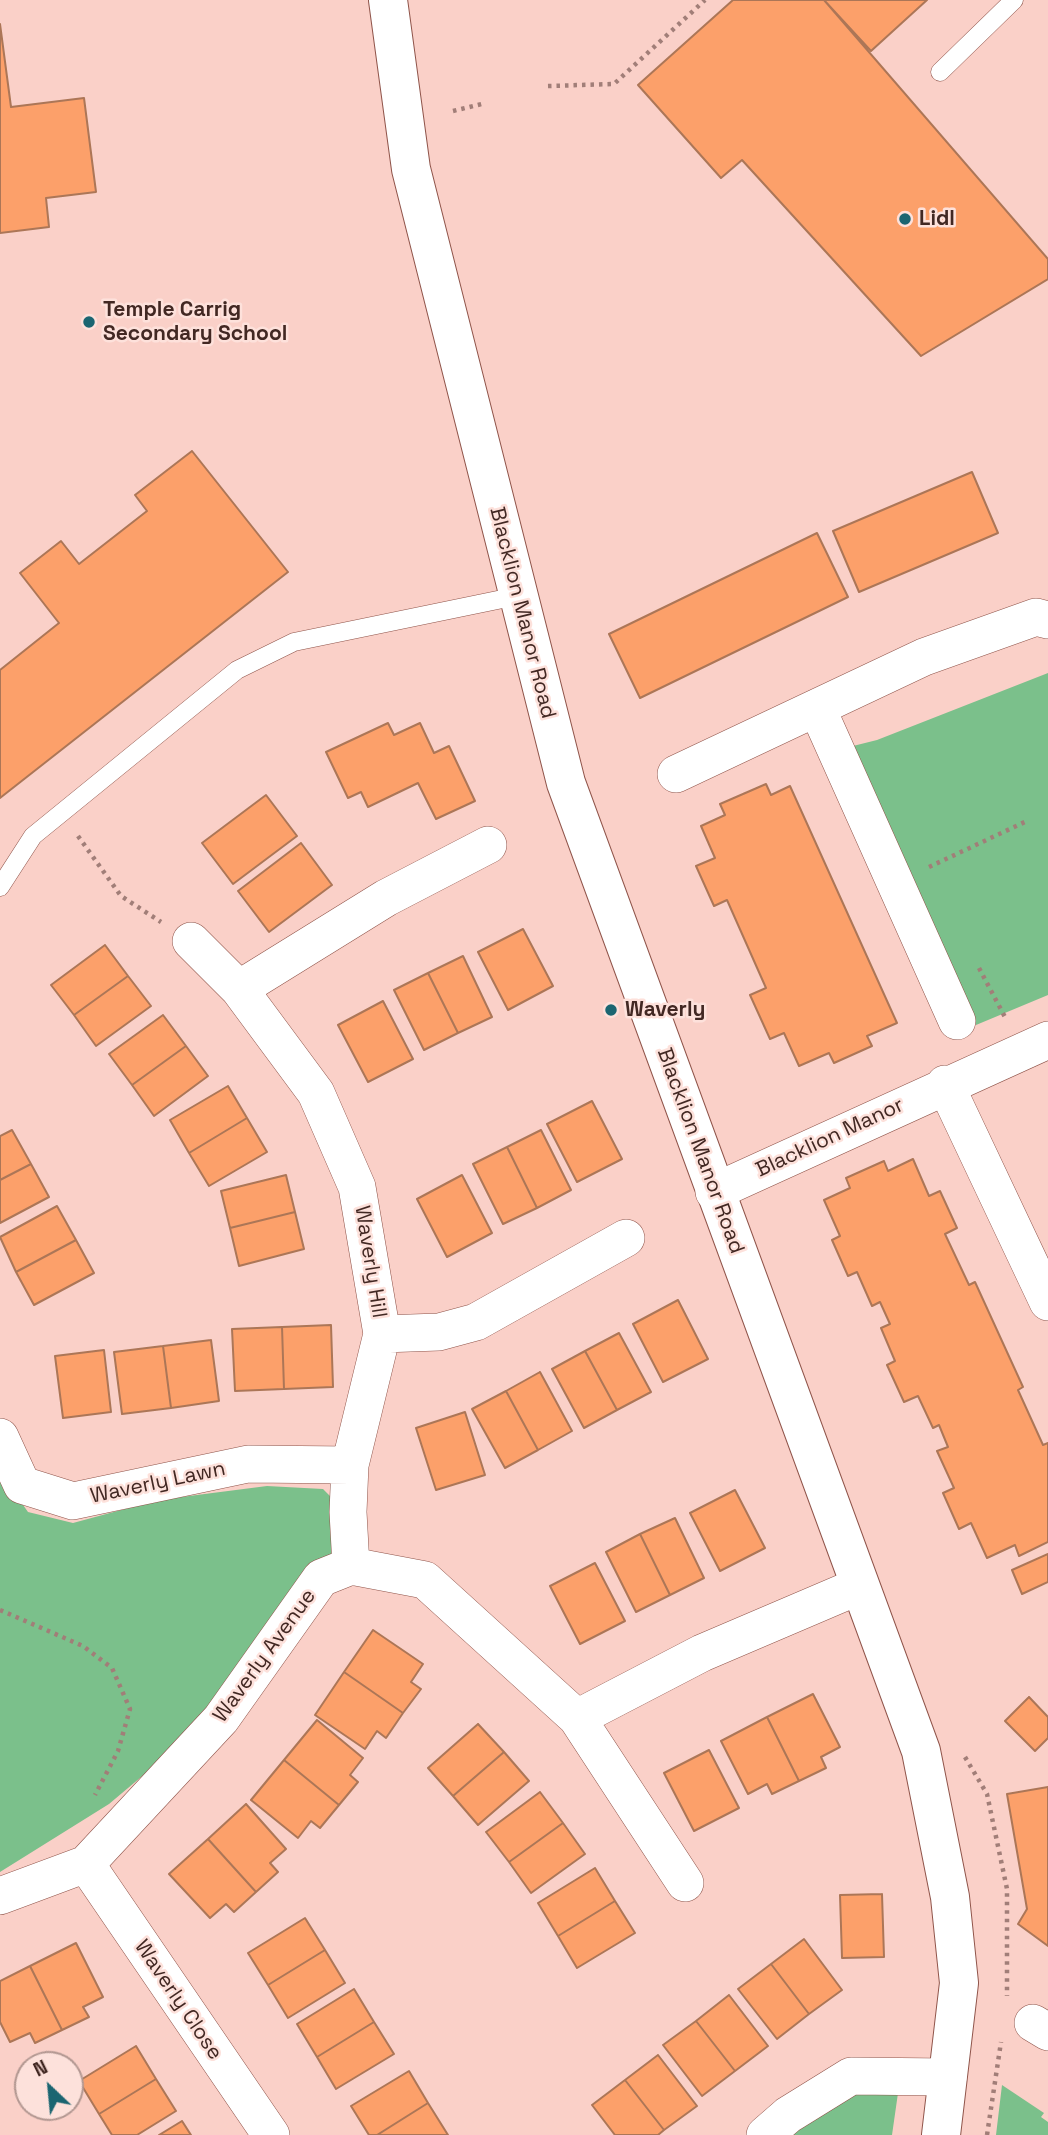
<!DOCTYPE html>
<html>
<head>
<meta charset="utf-8">
<style>
  body { margin:0 }
  #map { position:relative; width:1048px; height:2135px; overflow:hidden; background:#fad0c8; font-family:"Space Grotesk",sans-serif }
  canvas { display:block }
  .north { position:absolute; left:14px; top:2051px; width:70px; height:70px; box-sizing:border-box; background:#fde1db; border:2px solid #b29791; border-radius:50%; rotate:334deg; font-size:19px; font-weight:700; line-height:28px; text-align:center; color:#422823 }
  .north::after { content:''; display:block; margin:auto; width:24px; height:32px; background:#1b6571; clip-path:polygon(50% 0,100% 100%,50% 72%,0 100%) }
</style>
</head>
<body>
<div id="map">
<canvas width="1048" height="2135"></canvas>
<div class="north">N</div>
</div>
<script>
const ctx = document.querySelector('canvas').getContext('2d');
ctx.lineJoin = 'round';
function paint(path, color) { ctx.fillStyle = color; ctx.fill(path, 'evenodd'); }
const poly = rows => new Path2D(rows.map(r => 'M' + r).join(''));
function trace(path, color, width, dash) { ctx.strokeStyle = color; ctx.lineWidth = width; ctx.lineCap = dash ? 'butt' : 'round'; ctx.setLineDash(dash || []); ctx.stroke(path); }
function write(font, color, halo, rows, align = 'center') {
  ctx.font = font + ' "Space Grotesk",sans-serif'; ctx.lineWidth = 5; ctx.setLineDash([]); ctx.textBaseline = 'middle'; ctx.strokeStyle = halo; ctx.fillStyle = color; for (const [text, x, y, turn = 0] of rows) {
    ctx.save(); ctx.translate(x, y); ctx.rotate((+turn || 0) * Math.PI / 180); ctx.textAlign = isNaN(turn) ? turn : align; if (halo) ctx.strokeText(text, 0, 0); ctx.fillText(text, 0, 0); ctx.restore();
  }
}
paint(poly([
  [1048,673,1048,995,976,1025,849,747,877,740],
  [0,1472,28,1512,73,1523,158,1500,267,1486,323,1489,336,1502,334,1555,172,1751,109,1804,0,1872],
  [1002,2085,1044,2113,1041,2117,1048,2122,1048,2135,996,2135],
  [899,2086,892,2135,791,2135,855,2088]
]), '#7bc08b');
const building = poly([
  [733,0,824,0,1048,259,1048,279,921,356,742,160,721,178,638,85,733,0],
  [824,0,927,0,871,51,824,0],
  [0,24,11,107,84,98,96,192,46,198,49,227,0,233,0,24],
  [192,451,288,572,0,798,0,670,59,623,20,573,61,541,79,564,147,511,135,495,192,451],
  [972,472,998,533,859,592,833,531,972,472],
  [817,533,848,597,640,698,609,634,817,533],
  [388,723,394,735,420,723,434,753,449,746,475,801,436,819,418,783,368,807,361,792,348,798,326,752,388,723],
  [766,784,771,795,790,786,897,1023,867,1036,872,1046,834,1063,829,1053,799,1066,784,1033,770,1039,750,995,766,988,727,900,714,906,696,866,715,858,701,826,725,815,720,804,766,784],
  [266,795,297,836,233,884,202,843,266,795],
  [301,843,332,885,269,932,238,891,301,843],
  [523,929,553,986,508,1010,478,952,523,929],
  [105,945,128,976,74,1015,51,985,105,945],
  [463,956,492,1017,458,1033,428,973,463,956],
  [428,973,458,1033,424,1050,394,990,428,973],
  [128,976,151,1006,96,1046,74,1015,128,976],
  [383,1001,413,1059,368,1082,338,1025,383,1001],
  [163,1015,186,1046,132,1085,109,1054,163,1015],
  [186,1046,208,1076,154,1116,132,1085,186,1046],
  [228,1086,247,1118,189,1153,170,1120,228,1086],
  [592,1101,622,1159,577,1182,547,1124,592,1101],
  [247,1118,267,1152,209,1186,189,1153,247,1118],
  [12,1130,31,1164,0,1180,0,1136,12,1130],
  [541,1130,571,1190,537,1208,507,1147,541,1130],
  [507,1147,537,1208,503,1224,473,1164,507,1147],
  [913,1159,929,1196,940,1191,957,1228,945,1234,969,1285,975,1282,1023,1387,1018,1390,1043,1445,1048,1443,1048,1542,1019,1556,1015,1545,987,1558,971,1523,959,1529,943,1493,954,1488,937,1451,948,1447,939,1425,933,1428,918,1396,904,1402,887,1365,895,1361,881,1328,890,1324,880,1302,872,1306,857,1272,848,1276,832,1240,840,1236,824,1200,850,1188,846,1178,884,1161,888,1171,913,1159],
  [31,1164,49,1197,0,1223,0,1180,31,1164],
  [286,1175,295,1212,230,1228,221,1191,286,1175],
  [462,1175,492,1233,447,1257,417,1199,462,1175],
  [57,1206,76,1240,16,1272,0,1237,57,1206],
  [295,1212,304,1249,239,1266,230,1228,295,1212],
  [76,1240,94,1273,34,1305,16,1272,76,1240],
  [678,1300,708,1359,663,1382,633,1324,678,1300],
  [331,1325,333,1387,284,1389,282,1327,331,1325],
  [282,1327,284,1389,235,1391,232,1329,282,1327],
  [619,1333,651,1392,617,1410,585,1351,619,1333],
  [211,1340,219,1401,171,1408,163,1346,211,1340],
  [163,1346,171,1408,122,1414,114,1352,163,1346],
  [104,1350,111,1412,63,1418,55,1356,104,1350],
  [585,1351,617,1410,584,1428,552,1369,585,1351],
  [540,1372,572,1431,538,1450,506,1391,540,1372],
  [506,1391,538,1450,505,1468,472,1409,506,1391],
  [465,1412,485,1475,436,1490,416,1428,465,1412],
  [735,1490,765,1548,720,1571,690,1513,735,1490],
  [675,1518,704,1578,670,1595,640,1534,675,1518],
  [640,1534,670,1595,636,1612,606,1552,640,1534],
  [1048,1554,1048,1582,1022,1594,1012,1570,1048,1554],
  [595,1563,625,1621,580,1644,550,1586,595,1563],
  [373,1630,423,1664,411,1682,421,1689,403,1713,344,1672,373,1630],
  [344,1672,403,1713,386,1738,377,1731,365,1749,315,1715,344,1672],
  [813,1694,840,1747,821,1757,826,1768,799,1781,767,1717,813,1694],
  [1029,1697,1048,1717,1048,1738,1035,1751,1005,1721,1029,1697],
  [767,1717,799,1781,772,1794,767,1784,748,1794,721,1741,767,1717],
  [317,1720,363,1758,350,1775,358,1782,339,1805,284,1760,317,1720],
  [478,1724,504,1752,453,1796,428,1768,478,1724],
  [709,1750,739,1808,694,1831,664,1773,709,1750],
  [504,1752,529,1781,478,1825,453,1796,504,1752],
  [284,1760,339,1805,320,1828,311,1821,298,1838,251,1800,284,1760],
  [1048,1787,1048,1946,1018,1924,1027,1909,1007,1794,1048,1787],
  [540,1792,563,1823,509,1862,486,1832,540,1792],
  [246,1804,286,1849,270,1863,278,1872,256,1892,208,1839,246,1804],
  [563,1823,585,1854,531,1893,509,1862,563,1823],
  [208,1839,256,1892,234,1912,226,1904,210,1918,169,1874,208,1839],
  [595,1868,615,1901,558,1936,538,1903,595,1868],
  [882,1894,884,1957,842,1958,840,1895,882,1894],
  [615,1901,635,1933,577,1968,558,1936,615,1901],
  [305,1918,325,1950,268,1985,248,1953,305,1918],
  [804,1939,842,1990,809,2014,771,1964,804,1939],
  [76,1943,103,1997,83,2007,89,2017,62,2030,30,1966,76,1943],
  [325,1950,345,1983,288,2018,268,1985,325,1950],
  [771,1964,809,2014,777,2039,738,1989,771,1964],
  [30,1966,62,2030,35,2043,30,2033,10,2042,0,2022,0,1981,30,1966],
  [354,1989,374,2022,317,2057,297,2024,354,1989],
  [729,1995,768,2046,735,2071,696,2021,729,1995],
  [696,2021,735,2071,702,2096,663,2045,696,2021],
  [374,2022,394,2054,336,2089,317,2057,374,2022],
  [136,2046,156,2079,99,2114,79,2081,136,2046],
  [658,2055,697,2106,664,2130,625,2080,658,2055],
  [409,2071,428,2103,377,2135,369,2135,351,2106,409,2071],
  [156,2079,176,2111,137,2135,112,2135,99,2114,156,2079],
  [625,2080,664,2130,658,2135,615,2135,592,2105,625,2080],
  [428,2103,448,2135,377,2135,428,2103],
  [182,2121,191,2135,159,2135,182,2121]
]);
paint(building, '#fca06a');
trace(building, '#ac7657', 2);
const service = poly([
  [940,72,1014,0],
  [0,887,33,836,237,670,294,642,517,596]
]);
const minor = poly([
  [817,708,957,1021],
  [676,774,924,657,1036,617,1048,620],
  [191,941,239,989,316,1093,357,1187,382,1334,350,1465,348,1512,351,1566],
  [239,989,386,898,488,845],
  [945,1084,1048,1302],
  [714,1192,1048,1040],
  [382,1334,439,1332,476,1322,626,1238],
  [0,1437,22,1485,73,1501,248,1464,350,1465],
  [577,1718,702,1653,859,1586],
  [86,1864,271,2135],
  [0,1896,86,1864,221,1719,321,1578,351,1566,425,1580,577,1718,685,1883],
  [1033,2023,1048,2032],
  [765,2135,788,2115,851,2076,948,2077]
]);
const tertiary = poly([
  [388,0,411,169,566,783,921,1751,950,1897,959,1983,941,2135]
]);
trace(service, '#8f544a', 19);
trace(minor, '#8f544a', 38);
trace(tertiary, '#8f544a', 40);
trace(poly([
  [548,86,614,84,705,0],
  [453,111,486,103],
  [78,836,121,896,161,922],
  [929,867,1029,820],
  [979,968,1006,1019],
  [0,1610,83,1646,112,1668,130,1709,118,1751,95,1795],
  [965,1757,987,1794,1007,1889,1007,1996],
  [987,2135,1001,2042]
]), '#a17e78', 4.5, [3.5, 5]);
trace(service, '#fff', 18);
trace(minor, '#fff', 37);
trace(tertiary, '#fff', 38);
for (const [x, y, r, color] of [
  [905,219,7,"#1b6571"],
  [89,322,7,"#1b6571"],
  [611,1010,7,"#1b6571"]
]) { const dot = new Path2D(); dot.arc(x, y, r, 0, 2 * Math.PI); ctx.fillStyle = color; ctx.fill(dot); trace(dot, '#fde1db', 2.5); }
write('bold 21px', '#422823', '#fde1db', [
  ["Lidl",919,219],
  ["Temple Carrig",103,310],
  ["Secondary School",103,334],
  ["Waverly",625,1010]
], 'left');
write('21px', '#422823', '#fde1db', [
  ["Blacklion Manor Road",522,613,76],
  ["Blacklion Manor",830,1138,-25],
  ["Blacklion Manor Road",700,1151,70],
  ["Waverly Hill",370,1262,81],
  ["Waverly Lawn",158,1483,-12],
  ["Waverly Avenue",265,1656,-54],
  ["Waverly Close",178,2000,56]
]);
</script>
</body>
</html>
